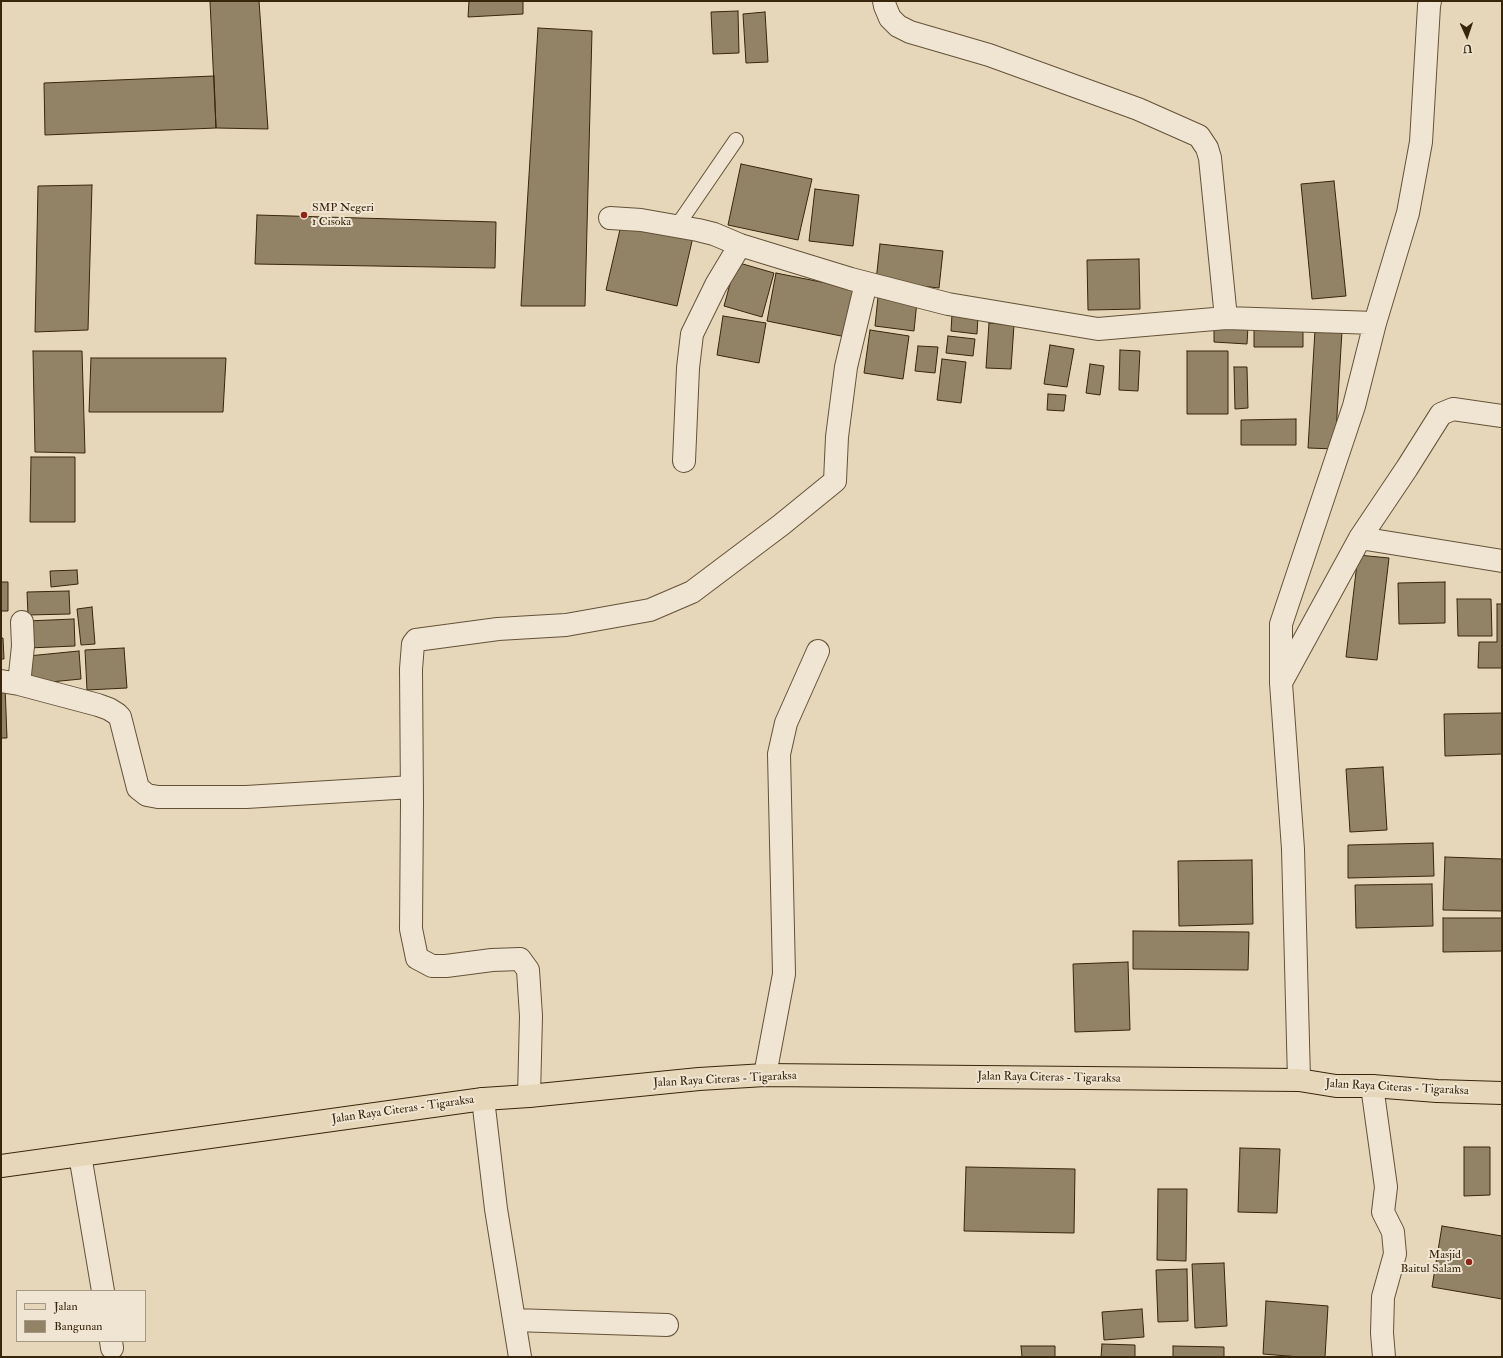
<!DOCTYPE html>
<html>
<head>
<meta charset="utf-8">
<style>
  body { margin:0 }
  #map { position:relative; width:1503px; height:1358px; overflow:hidden; background:#e6d7ba; font-family:"IM FELL Double Pica",serif }
  canvas { display:block }
  .frame { position:absolute; inset:0; border:2px solid #38260c; pointer-events:none }
  .legend { position:absolute; left:16px; top:1290px; width:130px; height:52px; box-sizing:border-box; background:#efe5d2; border:1px solid #a69983; margin:0; padding:5px 7px; list-style:none; font-size:12px; color:#38260c }
  .legend li { display:flex; align-items:center; gap:8px; height:20px }
  .legend b { width:20px; border:1px solid #a69983 }
  .north { position:absolute; left:1447px; top:16px; width:40px; height:40px; -webkit-text-stroke:3px #efe5d2; paint-order:stroke; rotate:177deg; font-size:11px; font-weight:700; line-height:16px; text-align:center; color:#38260c }
  .north::after { content:''; display:block; margin:auto; width:14px; height:18px; background:#38260c; clip-path:polygon(50% 0,100% 100%,50% 72%,0 100%) }
</style>
</head>
<body>
<div id="map">
<canvas width="1503" height="1358"></canvas>
<div class="frame"></div>
<ul class="legend">
<li><b style="height:5px;background:#e6d7ba"></b>Jalan</li>
<li><b style="height:11px;background:#928266"></b>Bangunan</li>
</ul>
<div class="north">U</div>
</div>
<script>
const ctx = document.querySelector('canvas').getContext('2d');
ctx.lineJoin = 'round';
function paint(path, color) { ctx.fillStyle = color; ctx.fill(path, 'evenodd'); }
const poly = rows => new Path2D(rows.map(r => 'M' + r).join(''));
function trace(path, color, width, dash) { ctx.strokeStyle = color; ctx.lineWidth = width; ctx.lineCap = dash ? 'butt' : 'round'; ctx.setLineDash(dash || []); ctx.stroke(path); }
function write(font, color, halo, rows, align = 'center') {
  ctx.font = font + ' "IM FELL Double Pica",serif'; ctx.lineWidth = 4; ctx.setLineDash([]); ctx.textBaseline = 'middle'; ctx.strokeStyle = halo; ctx.fillStyle = color; for (const [text, x, y, turn = 0] of rows) {
    ctx.save(); ctx.translate(x, y); ctx.rotate((+turn || 0) * Math.PI / 180); ctx.textAlign = isNaN(turn) ? turn : align; if (halo) ctx.strokeText(text, 0, 0); ctx.fillText(text, 0, 0); ctx.restore();
  }
}
const building = poly([
  [210,1,259,1,268,129,216,128,210,1],
  [469,1,523,1,523,14,468,17,469,1],
  [738,11,739,53,713,54,711,12,738,11],
  [765,12,768,62,746,63,743,14,765,12],
  [538,28,592,31,585,306,521,306,538,28],
  [214,76,216,128,45,135,44,83,214,76],
  [741,164,812,179,798,240,728,225,741,164],
  [1334,181,1346,296,1312,299,1301,184,1334,181],
  [92,185,88,330,35,332,38,186,92,185],
  [815,189,859,195,853,246,809,241,815,189],
  [257,215,496,222,495,268,255,264,257,215],
  [622,221,693,237,677,306,606,290,622,221],
  [880,244,943,251,939,288,876,281,880,244],
  [1139,259,1140,309,1088,310,1087,260,1139,259],
  [736,262,774,273,762,317,724,306,736,262],
  [776,273,861,290,851,338,767,321,776,273],
  [878,297,917,301,914,331,875,326,878,297],
  [952,314,978,316,977,334,951,331,952,314],
  [723,316,766,323,759,363,717,355,723,316],
  [989,323,1014,325,1011,369,986,368,989,323],
  [1214,325,1248,326,1247,344,1214,342,1214,325],
  [1254,328,1303,328,1303,347,1254,347,1254,328],
  [870,330,909,336,903,379,864,373,870,330],
  [1315,330,1342,331,1335,449,1308,448,1315,330],
  [948,336,975,339,973,356,946,353,948,336],
  [1050,345,1074,349,1067,387,1044,384,1050,345],
  [918,346,938,347,935,373,915,371,918,346],
  [1120,350,1140,351,1138,391,1119,390,1120,350],
  [33,351,82,351,85,453,35,452,33,351],
  [1187,351,1228,351,1228,414,1187,414,1187,351],
  [91,358,226,358,223,412,89,412,91,358],
  [942,359,966,362,961,403,937,400,942,359],
  [1090,364,1104,366,1100,395,1086,393,1090,364],
  [1234,367,1247,367,1248,408,1235,409,1234,367],
  [1048,394,1066,395,1064,411,1047,410,1048,394],
  [1296,419,1296,445,1241,445,1241,420,1296,419],
  [31,457,75,457,75,522,30,522,31,457],
  [1358,555,1389,558,1377,660,1346,657,1358,555],
  [77,570,78,584,51,587,50,571,77,570],
  [1,582,8,582,8,611,1,611,1,582],
  [1445,582,1445,623,1399,624,1398,583,1445,582],
  [69,591,70,614,28,615,27,592,69,591],
  [1457,599,1491,599,1492,636,1458,636,1457,599],
  [1497,604,1502,604,1502,668,1478,668,1479,642,1497,642,1497,604],
  [92,607,95,644,81,645,77,609,92,607],
  [74,619,75,646,28,648,27,621,74,619],
  [1,638,3,638,4,659,1,659,1,638],
  [124,648,127,688,87,690,85,650,124,648],
  [79,651,81,679,30,684,28,656,79,651],
  [1,686,5,686,7,738,1,738,1,686],
  [1502,713,1502,754,1445,756,1444,714,1502,713],
  [1383,767,1387,830,1350,832,1346,769,1383,767],
  [1433,843,1434,876,1348,878,1348,845,1433,843],
  [1445,857,1502,859,1502,911,1443,910,1445,857],
  [1252,860,1253,924,1179,926,1178,861,1252,860],
  [1432,884,1433,926,1356,928,1355,885,1432,884],
  [1443,918,1502,918,1502,951,1443,952,1443,918],
  [1133,931,1249,932,1248,970,1133,969,1133,931],
  [1128,962,1130,1030,1075,1032,1073,964,1128,962],
  [1464,1147,1490,1147,1490,1195,1464,1196,1464,1147],
  [1240,1148,1280,1149,1277,1213,1238,1212,1240,1148],
  [966,1167,1075,1169,1074,1233,964,1231,966,1167],
  [1158,1189,1187,1189,1186,1261,1157,1260,1158,1189],
  [1442,1226,1502,1236,1502,1299,1432,1287,1442,1226],
  [1224,1263,1227,1326,1195,1328,1192,1264,1224,1263],
  [1187,1269,1188,1321,1158,1322,1156,1270,1187,1269],
  [1266,1301,1328,1306,1325,1357,1300,1357,1263,1354,1266,1301],
  [1142,1309,1144,1337,1104,1340,1102,1312,1142,1309],
  [1102,1344,1135,1345,1135,1357,1101,1357,1102,1344],
  [1021,1346,1055,1346,1055,1357,1022,1357,1021,1346],
  [1173,1346,1224,1347,1224,1357,1173,1357,1173,1346]
]);
paint(building, '#928266');
trace(building, '#38260c', 1);
const service = poly([
  [677,226,736,140]
]);
const minor = poly([
  [884,1,885,6,890,18,898,26,910,32,989,55,1138,109,1199,136,1207,148,1210,158,1226,318],
  [610,218,641,220,698,230,714,234,740,245,851,279,948,304,1098,329,1226,318,1375,323],
  [684,461,688,368,692,334,716,285,740,245],
  [1360,538,1502,561],
  [1283,679,1360,538,1407,468,1441,414,1453,409,1502,416],
  [1,681,19,684,23,646,22,622],
  [19,684,98,705,109,709,117,714,120,717,138,788,147,795,158,797,246,797,412,787],
  [765,1075,784,974,779,754,786,723,818,651],
  [1299,1080,1293,849,1281,683,1281,624,1354,406,1375,323,1408,213,1421,142,1429,6,1430,1],
  [1372,1086,1386,1187,1383,1212,1393,1232,1395,1254,1383,1297,1382,1333,1384,1357],
  [529,1096,531,1016,528,970,520,959,492,960,446,966,432,966,417,958,411,929,412,802,411,669,413,644,416,640,498,629,566,625,650,610,692,592,781,525,835,481,837,437,846,367,866,283],
  [483,1099,496,1209,520,1357],
  [80,1155,103,1291],
  [514,1320,667,1325],
  [111,1341,112,1348]
]);
const primary = poly([
  [1,1166,483,1099,529,1096,699,1079,765,1075,1299,1080,1336,1086,1372,1086,1437,1091,1502,1093]
]);
trace(service, '#645238', 16);
trace(minor, '#645238', 24);
trace(primary, '#38260c', 24);
trace(service, '#efe5d2', 14);
trace(minor, '#efe5d2', 22);
trace(primary, '#e6d7ba', 22);
for (const [x, y, r, color] of [
  [304,215,4,"#8f2418"],
  [1469,1262,4,"#8f2418"]
]) { const dot = new Path2D(); dot.arc(x, y, r, 0, 2 * Math.PI); ctx.fillStyle = color; ctx.fill(dot); trace(dot, '#efe5d2', 1.5); }
write('12px', '#38260c', '#efe5d2', [
  ["SMP Negeri",312,208],
  ["1 Cisoka",312,222],
  ["Masjid",1461,1255,"right"],
  ["Baitul Salam",1461,1269,"right"]
], 'left');
write('12px', '#38260c', '#efe5d2', [
  ["Jalan Raya Citeras - Tigaraksa",1049,1078,1],
  ["Jalan Raya Citeras - Tigaraksa",725,1080,-3],
  ["Jalan Raya Citeras - Tigaraksa",1397,1088,3],
  ["Jalan Raya Citeras - Tigaraksa",403,1110,-8]
]);
</script>
</body>
</html>
